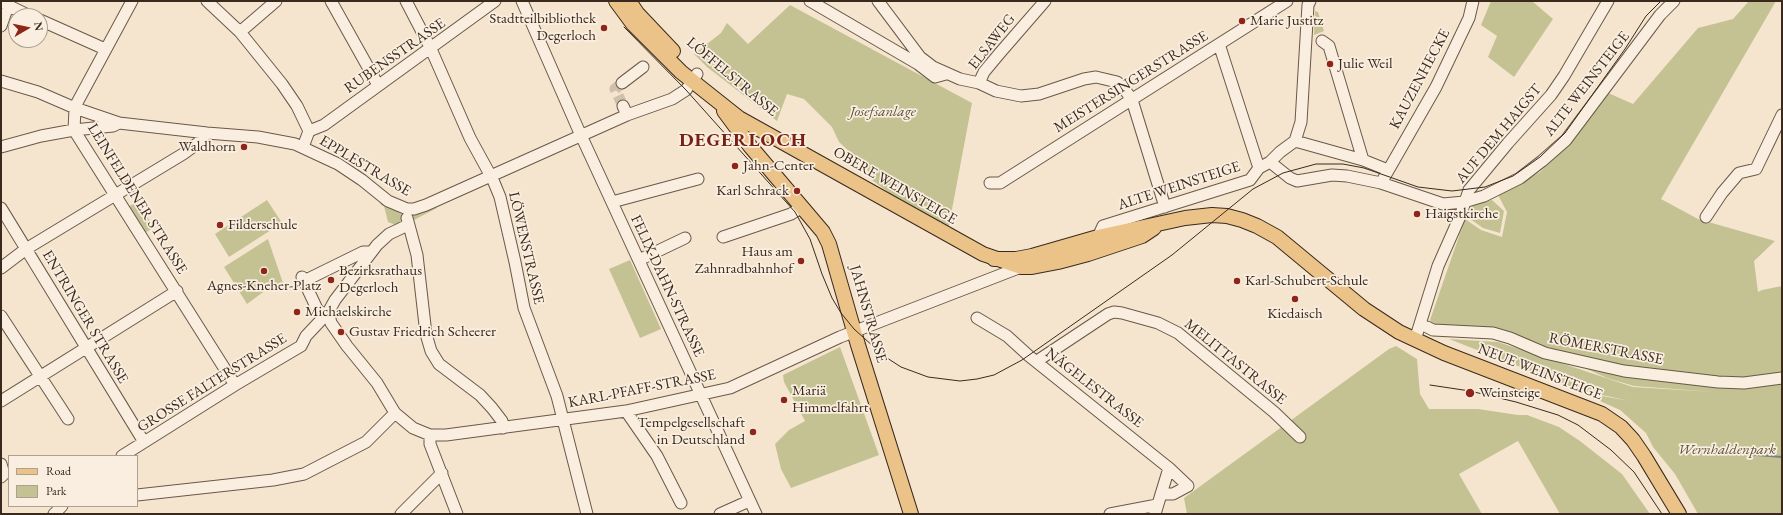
<!DOCTYPE html>
<html>
<head>
<meta charset="utf-8">
<style>
  body { margin:0 }
  #map { position:relative; width:1783px; height:515px; overflow:hidden; background:#f6e5ce; font-family:"EB Garamond",serif }
  canvas { display:block }
  .frame { position:absolute; inset:0; border:2px solid #392a1d; pointer-events:none }
  .legend { position:absolute; left:8px; top:455px; width:130px; height:52px; box-sizing:border-box; background:#f9eedf; border:1px solid #aca091; margin:0; padding:5px 7px; list-style:none; font-size:12px; color:#392a1d }
  .legend li { display:flex; align-items:center; gap:8px; height:20px }
  .legend b { width:20px; border:1px solid #aca091 }
  .north { position:absolute; left:8px; top:8px; width:40px; height:40px; box-sizing:border-box; background:#f9eedf; border:1px solid #aca091; border-radius:50%; rotate:81deg; font-size:11px; font-weight:700; line-height:16px; text-align:center; color:#392a1d }
  .north::after { content:''; display:block; margin:auto; width:14px; height:18px; background:#8f2418; clip-path:polygon(50% 0,100% 100%,50% 72%,0 100%) }
</style>
</head>
<body>
<div id="map">
<canvas width="1783" height="515"></canvas>
<div class="frame"></div>
<ul class="legend">
<li><b style="height:5px;background:#ebc287"></b>Road</li>
<li><b style="height:11px;background:#c4c293"></b>Park</li>
</ul>
<div class="north">N</div>
</div>
<script>
const ctx = document.querySelector('canvas').getContext('2d');
ctx.lineJoin = 'round';
function paint(path, color) { ctx.fillStyle = color; ctx.fill(path, 'evenodd'); }
const poly = rows => new Path2D(rows.map(r => 'M' + r).join(''));
function trace(path, color, width, dash) { ctx.strokeStyle = color; ctx.lineWidth = width; ctx.lineCap = dash ? 'butt' : 'round'; ctx.setLineDash(dash || []); ctx.stroke(path); }
function write(font, color, halo, rows, align = 'center') {
  ctx.font = font + ' "EB Garamond",serif'; ctx.lineWidth = 3.5; ctx.setLineDash([]); ctx.textBaseline = 'middle'; ctx.strokeStyle = halo; ctx.fillStyle = color; for (const [text, x, y, turn = 0] of rows) {
    ctx.save(); ctx.translate(x, y); ctx.rotate((+turn || 0) * Math.PI / 180); ctx.textAlign = isNaN(turn) ? turn : align; if (halo) ctx.strokeText(text, 0, 0); ctx.fillText(text, 0, 0); ctx.restore();
  }
}
paint(poly([
  [1491,1,1532,1,1553,19,1514,77,1488,57,1497,36,1481,25],
  [1749,1,1776,1,1661,199,1698,219,1775,241,1754,261,1758,292,1762,290,1782,286,1782,514,1698,514,1675,474,1653,447,1646,433,1620,410,1600,401,1602,396,1630,401,1579,390,1449,339,1498,342,1633,387,1714,392,1634,386,1607,378,1508,334,1435,328,1430,320,1465,219,1481,230,1502,237,1507,212,1498,195,1540,172,1571,141,1606,92,1633,104,1698,28,1733,19],
  [790,5,972,103,947,236,872,180,866,167,839,142,832,127,804,99,787,94,777,121,707,67,694,54,721,33,727,23,748,44],
  [1315,11,1318,12,1324,31,1314,35],
  [267,200,282,223,229,257,215,234],
  [1492,200,1504,211,1500,233,1483,228,1466,216,1474,204],
  [382,201,401,214,402,223,396,225,388,222,384,206,382,206,380,203],
  [137,202,154,227,145,233,128,207],
  [436,206,437,208,412,221,411,215,413,214],
  [268,239,283,283,266,290,247,304,224,267],
  [630,260,661,329,640,338,609,269],
  [1396,346,1417,359,1420,394,1429,409,1478,409,1518,415,1527,415,1559,427,1580,441,1622,474,1650,514,1560,514,1518,441,1459,474,1482,514,1187,514,1184,498,1389,349],
  [840,347,879,455,791,488,781,469,775,444,789,430,805,421,784,382,783,375]
]), '#c4c293');
trace(poly([
  [1693,450,1782,457]
]), '#778281', 2);
trace(poly([
  [622,83,615,89,623,106]
]), '#d0c0ab', 11, [11, 5.5]);
const minor = poly([
  [132,1,78,101,75,108,74,130,235,385],
  [207,1,240,32,282,84,297,106,309,131,303,147],
  [331,1,378,85],
  [406,1,431,49,470,138,493,180,500,197,515,262,524,308,557,396,587,514],
  [522,1,579,131,756,514],
  [810,1,918,64,935,77,946,74],
  [878,1,920,57,933,67,960,79,979,83,996,91,1021,96,1039,94,1084,79,1096,77,1117,82,1123,87,1132,100,1165,207],
  [1,2,30,16],
  [40,20,105,49],
  [1,26,8,6],
  [240,32,276,1],
  [1322,41,1329,46,1363,160],
  [1219,44,1259,168],
  [1,81,38,92,75,108,119,123,207,133,258,137,295,144,338,164,362,180,388,201,407,209,414,209,426,205,627,115,672,99,686,90,697,74],
  [622,83,643,67],
  [979,83,984,72,999,54,1045,1],
  [623,106,627,115],
  [309,131,324,125,495,1],
  [1295,141,1301,122,1308,5,1310,1],
  [1295,141,1363,160,1388,170],
  [1,147,41,136,74,130,113,126,119,123],
  [1270,162,1290,178,1297,181,1332,175,1347,176,1381,183,1443,204,1464,202,1484,196,1520,178,1542,161,1566,140,1660,15,1674,1],
  [990,183,1000,183,1287,1],
  [1381,183,1436,87,1469,18,1473,1],
  [612,202,698,179],
  [1,208,144,442],
  [1706,217,1722,193,1739,173,1756,169,1782,115],
  [407,218,417,255,426,334,431,351,439,364,480,395,492,408,502,421,503,428],
  [408,225,389,234,377,245,335,300,330,309,329,315,331,323,347,346,377,383,395,413,413,428,430,435,446,435,626,411,730,388,840,337,1021,267],
  [723,237,791,214,802,207],
  [1098,237,1103,226,1250,180,1259,168,1270,162,1280,152,1295,141],
  [639,260,685,238],
  [1,268,26,249,183,154,198,143,207,133],
  [302,277,318,311,329,315],
  [304,281,363,252,370,252],
  [1,316,68,419],
  [977,318,1007,336,1029,356,1169,468,1188,486,1173,494,1161,494],
  [1427,327,1433,330,1493,333,1510,338,1545,353,1624,371,1718,382,1744,383,1782,378],
  [1415,340,1438,266,1461,214,1469,190,1508,143,1551,95,1564,76,1608,1],
  [1037,361,1108,314,1114,312,1122,313,1158,323,1178,333,1274,412,1300,437],
  [1,401,177,291],
  [626,411,657,456,681,503],
  [430,435,430,444,457,514],
  [122,456,235,385,301,346,306,336,322,319,329,315],
  [1,464,4,474,1,477],
  [137,495,273,480,304,474,366,442,395,413],
  [54,514,62,506],
  [401,514,442,473],
  [720,514,749,501],
  [1110,514,1157,505],
  [1155,514,1169,468]
]);
const major = poly([
  [616,1,633,24,681,72,739,118,983,254,1021,267,1032,267,1058,262,1088,254,1142,236,1154,228],
  [629,1,637,13,673,51],
  [724,111,750,146,823,232,829,244,858,345,911,514],
  [994,259,1016,259,1032,256,1098,237,1185,218,1212,215,1227,216,1242,220,1257,226,1277,237,1364,309,1399,332,1444,353,1602,414,1621,427,1633,440,1644,456,1679,514]
]);
trace(minor, '#685949', 13);
trace(major, '#392a1d', 16);
trace(minor, '#f9eedf', 11);
trace(major, '#ebc287', 14);
trace(poly([
  [624,27,686,90,795,212,810,239,822,274,832,298,841,313,854,329,884,356,901,367,928,377,960,381,977,379,994,375,1022,360,1172,255,1253,189,1283,173,1316,164,1343,164,1364,168,1418,187,1452,191,1485,187,1513,176,1540,157,1565,133,1625,49,1646,16,1661,1],
  [1430,385,1470,391,1516,402,1558,415,1578,425,1611,450,1634,472,1662,514]
]), '#392a1d', 1);
for (const [x, y, r, color] of [
  [1242,21,4,"#8f2418"],
  [604,28,4,"#8f2418"],
  [1330,64,4,"#8f2418"],
  [244,147,4,"#8f2418"],
  [735,166,4,"#8f2418"],
  [797,191,4,"#8f2418"],
  [1417,214,4,"#8f2418"],
  [220,225,4,"#8f2418"],
  [801,261,4,"#8f2418"],
  [264,271,4,"#8f2418"],
  [331,280,4,"#8f2418"],
  [1237,281,4,"#8f2418"],
  [1295,299,4,"#8f2418"],
  [297,312,4,"#8f2418"],
  [341,332,4,"#8f2418"],
  [1470,393,5,"#8f2418"],
  [784,400,4,"#8f2418"],
  [753,432,4,"#8f2418"]
]) { const dot = new Path2D(); dot.arc(x, y, r, 0, 2 * Math.PI); ctx.fillStyle = color; ctx.fill(dot); trace(dot, '#f9eedf', 1.5); }
write('15px', '#392a1d', '#f9eedf', [
  ["Stadtteilbibliothek",596,19,"right"],
  ["Degerloch",596,36,"right"],
  ["Marie Justitz",1250,21],
  ["Julie Weil",1338,64],
  ["Waldhorn",236,147,"right"],
  ["Jahn-Center",743,166],
  ["Karl Schrack",789,191,"right"],
  ["Haigstkirche",1425,214],
  ["Filderschule",228,225],
  ["Haus am",793,252,"right"],
  ["Zahnradbahnhof",793,269,"right"],
  ["Bezirksrathaus",339,271],
  ["Degerloch",339,288],
  ["Karl-Schubert-Schule",1245,281],
  ["Agnes-Kneher-Platz",264,286,"center"],
  ["Michaelskirche",305,312],
  ["Kiedaisch",1295,314,"center"],
  ["Gustav Friedrich Scheerer",349,332],
  ["Mariä",792,391],
  ["Himmelfahrt",792,408],
  ["Weinsteige",1479,393],
  ["Tempelgesellschaft",745,423,"right"],
  ["in Deutschland",745,440,"right"]
], 'left');
write('15px', '#392a1d', '#f9eedf', [
  ["ELSAWEG",992,42,-52],
  ["RUBENSSTRASSE",395,56,-35],
  ["LÖFFELSTRASSE",732,77,40],
  ["KAUZENHECKE",1420,79,-62],
  ["MEISTERSINGERSTRASSE",1131,82,-32],
  ["ALTE WEINSTEIGE",1587,84,-52],
  ["AUF DEM HAIGST",1499,134,-50],
  ["EPPLESTRASSE",365,166,31],
  ["OBERE WEINSTEIGE",895,186,30],
  ["ALTE WEINSTEIGE",1179,186,-18],
  ["LEINFELDENER STRASSE",137,199,58],
  ["LÖWENSTRASSE",526,248,77],
  ["FELIX-DAHN-STRASSE",667,286,65],
  ["JAHNSTRASSE",868,314,74],
  ["ENTRINGER STRASSE",85,317,59],
  ["RÖMERSTRASSE",1606,349,11],
  ["MELITTASTRASSE",1235,362,39],
  ["NEUE WEINSTEIGE",1540,372,21],
  ["GROSSE FALTERSTRASSE",212,383,-32],
  ["NÄGELESTRASSE",1094,388,38],
  ["KARL-PFAFF-STRASSE",642,389,-11]
]);
write('italic 15px', '#5c503a', '#f9eedf', [
  ["Josefsanlage",883,112],
  ["Wernhaldenpark",1727,450]
]);
ctx.letterSpacing = '1px';
write('bold 19px', '#7a1f14', '#f9eedf', [
  ["DEGERLOCH",743,141]
]);
ctx.letterSpacing = '0px';
</script>
</body>
</html>
